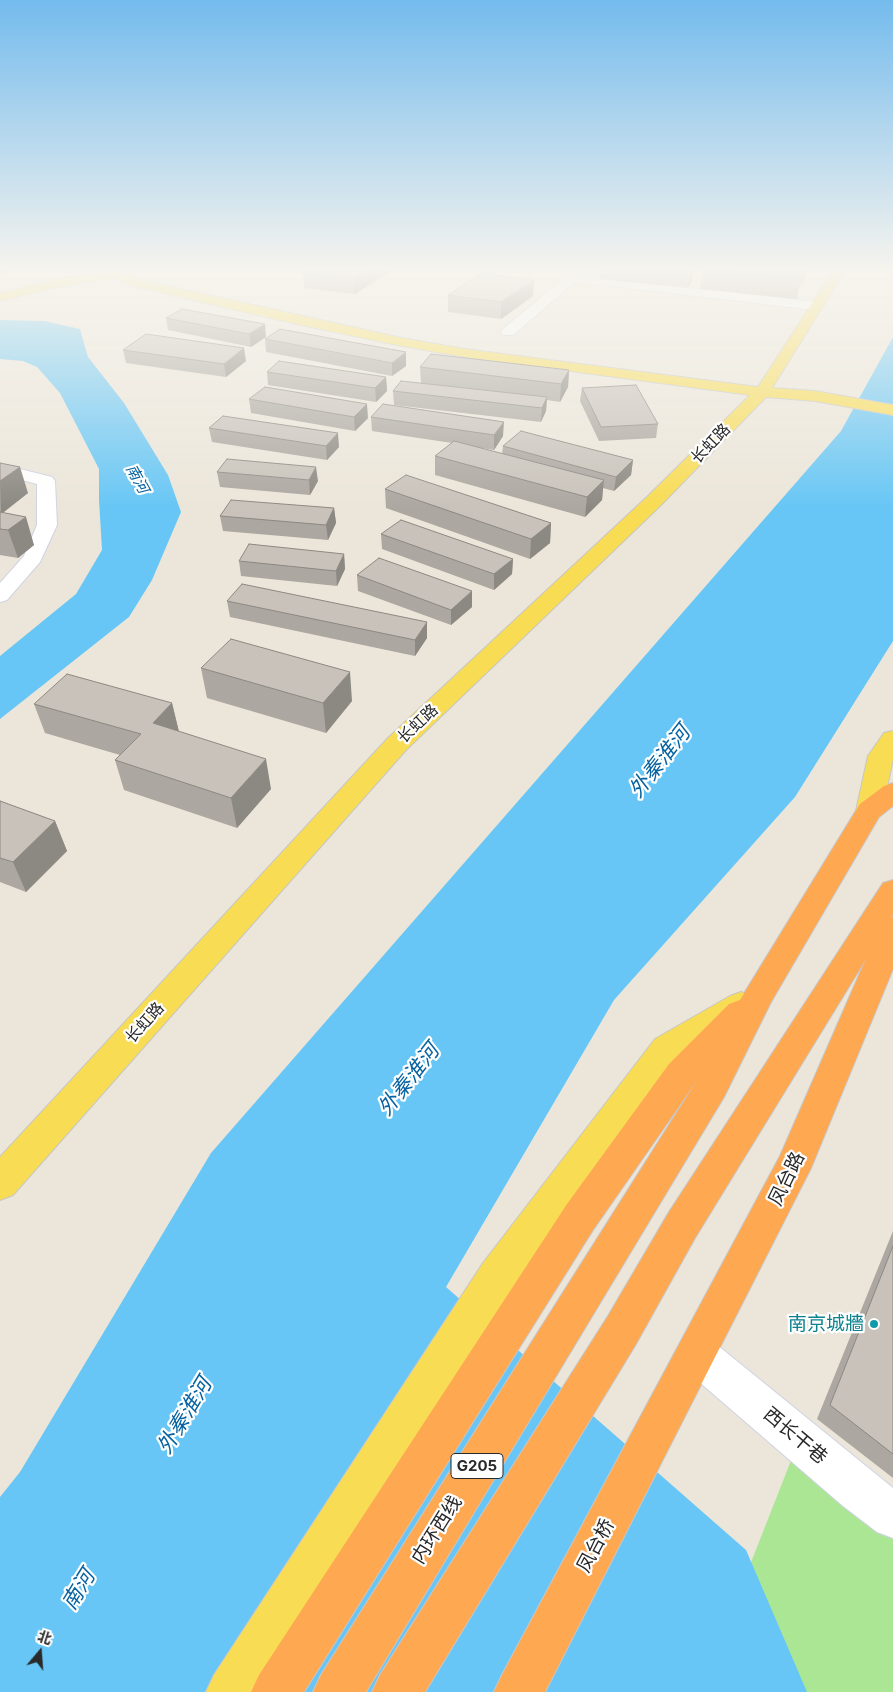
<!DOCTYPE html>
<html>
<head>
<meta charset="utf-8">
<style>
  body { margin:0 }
  #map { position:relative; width:893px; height:1692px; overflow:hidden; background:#ece6da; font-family:Inter,"Noto Sans SC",sans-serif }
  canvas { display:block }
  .north { position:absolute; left:15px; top:1627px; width:50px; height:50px; -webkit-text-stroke:4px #fff; paint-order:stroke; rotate:18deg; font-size:14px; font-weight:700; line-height:20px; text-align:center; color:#292929 }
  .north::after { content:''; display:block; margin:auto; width:18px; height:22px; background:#292929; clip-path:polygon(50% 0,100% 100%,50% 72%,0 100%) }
</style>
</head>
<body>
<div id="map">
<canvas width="893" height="1692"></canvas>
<div class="north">北</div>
</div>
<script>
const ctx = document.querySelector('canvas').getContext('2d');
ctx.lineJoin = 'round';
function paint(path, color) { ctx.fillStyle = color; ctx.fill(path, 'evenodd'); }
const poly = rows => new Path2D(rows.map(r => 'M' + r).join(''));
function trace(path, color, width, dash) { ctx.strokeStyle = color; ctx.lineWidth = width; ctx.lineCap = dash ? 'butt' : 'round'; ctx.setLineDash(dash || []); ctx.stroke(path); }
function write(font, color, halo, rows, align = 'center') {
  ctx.font = font + ' Inter,"Noto Sans SC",sans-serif'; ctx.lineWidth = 4.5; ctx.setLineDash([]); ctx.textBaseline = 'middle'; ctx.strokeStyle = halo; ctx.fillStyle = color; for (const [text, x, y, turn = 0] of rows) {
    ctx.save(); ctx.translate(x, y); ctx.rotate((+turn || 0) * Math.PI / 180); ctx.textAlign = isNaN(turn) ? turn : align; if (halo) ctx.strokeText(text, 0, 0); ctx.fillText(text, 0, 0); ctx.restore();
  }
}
paint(poly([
  [792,1458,893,1535,893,1692,700,1692]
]), '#aae693');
paint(poly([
  [0,320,44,321,80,329,88,357,124,403,168,475,181,512,152,580,129,617,0,719,0,656,76,594,102,550,99,500,99,469,60,393,37,367,23,361,0,359],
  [893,337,893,641,795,797,614,1000,446,1287,746,1550,807,1692,0,1692,0,1497,20,1472,211,1153,841,431]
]), '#67c6f5');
const minor = poly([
  [573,271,586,271,583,275,816,302,823,306,816,310,575,282,513,335,503,335,501,332,503,329,573,271],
  [0,464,52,477,55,481,57,525,40,562,7,600,0,602,0,583,24,556,37,525,37,484,0,474,0,464],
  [697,1334,711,1340,893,1488,893,1538,877,1532,843,1506,683,1368,677,1354,683,1340,697,1334]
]);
const major = poly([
  [104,271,119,271,137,279,402,338,465,349,758,387,833,271,845,271,772,388,815,391,893,405,893,415,815,401,766,397,661,505,406,750,13,1195,0,1200,0,1157,388,738,647,497,750,395,465,357,402,346,301,325,133,286,114,278,48,289,0,301,0,293,48,281,104,271],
  [893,731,893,759,882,811,878,818,869,820,860,818,856,811,868,756,884,733,893,731],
  [741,992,752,996,757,1005,752,1014,679,1059,511,1291,259,1692,206,1692,214,1675,483,1263,655,1039,730,996,741,992]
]);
const highway = poly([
  [893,783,893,806,879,817,771,1002,724,1097,366,1692,313,1692,321,1675,698,1079,593,1230,304,1692,251,1692,259,1675,567,1204,669,1064,729,1004,740,1000,860,804,884,786,893,783],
  [893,880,893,915,891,918,893,917,893,969,811,1168,545,1692,494,1692,502,1675,780,1156,866,959,695,1238,636,1344,425,1692,372,1692,380,1675,608,1316,669,1212,883,883,893,880]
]);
trace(minor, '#cfd2e3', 2);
trace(major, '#c7c7c7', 2);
trace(highway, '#c7c7c7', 2);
paint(minor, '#fff');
paint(major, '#f8dc54');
paint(highway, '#ffa852');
paint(poly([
  [600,271,693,271,692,281,688,288,599,279],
  [703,271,807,271,803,285,800,284,797,299,700,289],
  [303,272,388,273,355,294,304,288],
  [448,295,533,296,501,319,448,312],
  [166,318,266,337,251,347,168,330],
  [265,339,406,366,392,376,266,352],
  [123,350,246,361,226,377,126,363],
  [420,367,569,370,568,387,560,402,547,400,546,411,541,422,394,405,393,391,421,383],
  [267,372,386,377,387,391,376,402,268,385],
  [582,388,658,424,656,438,599,441,580,401],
  [249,399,368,418,355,431,251,413],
  [371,417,503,436,494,450,475,447,502,454,503,446,633,460,631,475,614,491,603,488,602,500,585,517,435,475,435,456,452,443,372,431],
  [209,428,339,447,327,460,212,442],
  [0,463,28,493,3,513,34,545,18,558,0,555],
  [217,472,318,481,310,495,220,487],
  [385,489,551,523,550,543,530,559,386,508],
  [334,508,336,523,328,540,223,531,220,516],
  [381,534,513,559,512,574,494,590,382,549],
  [344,554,345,569,337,586,241,576,239,561],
  [357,575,472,607,451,625,358,591],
  [227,601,427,638,415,656,230,617],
  [201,668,352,701,326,733,207,698],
  [172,703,179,732,271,789,237,828,124,790,115,760,120,755,45,733,34,704],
  [0,801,55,821,67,851,26,892,0,882],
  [893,1231,893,1478,817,1419]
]), '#aca7a0');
paint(poly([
  [0,271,11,271,2,275],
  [366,271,388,271,388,273,355,294,354,278],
  [691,271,693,271,692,281,688,288],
  [534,280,533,296,501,319,501,302],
  [265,324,266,337,251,347,249,334],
  [244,348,246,361,226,377,224,364],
  [406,352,406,366,392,376,392,363],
  [569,370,568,387,560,402,561,384],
  [386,377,387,391,376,402,375,388],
  [547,397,546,411,541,422,542,408],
  [367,404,368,418,355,431,354,417],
  [504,422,503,436,494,450,494,435],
  [338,433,339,447,327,460,326,446],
  [633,460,631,475,614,491,616,477],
  [20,467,28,493,1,514,0,481],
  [316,467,318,481,310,495,309,480],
  [604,480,602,500,585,517,587,497],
  [334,508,336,523,328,540,326,525],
  [26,517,34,545,18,558,8,530],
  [551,523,550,543,530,559,531,539],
  [344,554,345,569,337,586,336,571],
  [513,559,512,574,494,590,494,574],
  [472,591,472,607,451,625,451,610],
  [427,622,427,638,415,656,415,640],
  [350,672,352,701,326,733,323,703],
  [172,703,179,732,153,723],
  [266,759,271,789,237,828,231,798],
  [55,821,67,851,26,892,13,862]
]), '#8c8882');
const building = poly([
  [306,271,366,271,354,278,303,272,306,271],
  [736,271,803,271,802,277,736,271],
  [482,273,534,280,501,302,448,295,482,273],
  [182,309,265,324,249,334,166,318,182,309],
  [280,329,406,352,392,363,265,339,280,329],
  [146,334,244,348,224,364,123,350,146,334],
  [431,354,569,370,561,384,420,367,431,354],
  [279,361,386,377,375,388,267,372,279,361],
  [401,381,547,397,542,408,393,391,401,381],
  [636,385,658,424,601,427,582,388,636,385],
  [265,387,367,404,354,417,249,399,265,387],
  [383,404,504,422,494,435,371,417,383,404],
  [223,416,338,433,326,446,209,428,223,416],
  [521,431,633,460,616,477,503,446,521,431],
  [454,441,604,480,587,497,435,456,454,441],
  [227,459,316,467,309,480,217,472,227,459],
  [0,463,20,467,0,481,0,463],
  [406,475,551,523,531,539,385,489,406,475],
  [231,500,334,508,326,525,220,516,231,500],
  [0,512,26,517,8,530,0,529,0,512],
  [401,520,513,559,494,574,381,534,401,520],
  [249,544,344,554,336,571,239,561,249,544],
  [379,558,472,591,451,610,357,575,379,558],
  [242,584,427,622,415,640,227,601,242,584],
  [231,639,350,672,323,703,201,668,231,639],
  [67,674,172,703,153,723,266,759,231,798,115,760,141,734,34,704,67,674],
  [0,801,55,821,13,862,0,858,0,801],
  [893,1246,893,1454,830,1405,893,1246]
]);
paint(building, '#c8c2ba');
trace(building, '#8c8882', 1);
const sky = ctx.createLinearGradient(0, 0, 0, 508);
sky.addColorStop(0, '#74bbed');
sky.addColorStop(0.53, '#f6f4ee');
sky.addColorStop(1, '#f6f4ee00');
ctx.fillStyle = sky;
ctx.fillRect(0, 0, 893, 508);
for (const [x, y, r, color] of [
  [874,1324,5,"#0f9aa8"]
]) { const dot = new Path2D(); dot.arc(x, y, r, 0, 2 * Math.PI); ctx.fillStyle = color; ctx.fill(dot); trace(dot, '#fff', 2); }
write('italic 15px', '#0662a0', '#fff', [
  ["南河",137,479,61]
]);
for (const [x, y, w] of [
  [477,1466,52]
]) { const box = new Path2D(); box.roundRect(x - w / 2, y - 12.5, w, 25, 4); ctx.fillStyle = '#fff'; ctx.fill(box); trace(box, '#292929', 1); }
write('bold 15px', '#292929', null, [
  ["G205",477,1466]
]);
write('16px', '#292929', '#fff', [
  ["长虹路",711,444,-46],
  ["长虹路",418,724,-43],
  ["长虹路",145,1023,-48]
]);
write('19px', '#292929', '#fff', [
  ["凤台路",787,1179,-64],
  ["西长干巷",795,1436,40],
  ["内环西线",437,1530,-58],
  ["凤台桥",596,1546,-62]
]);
write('19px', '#0d838f', '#fff', [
  ["南京城牆",864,1324]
], 'right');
write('italic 21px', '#0662a0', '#fff', [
  ["外秦淮河",660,762,-52],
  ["外秦淮河",409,1080,-52],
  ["外秦淮河",185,1416,-59],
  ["南河",79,1590,-58]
]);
</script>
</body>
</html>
